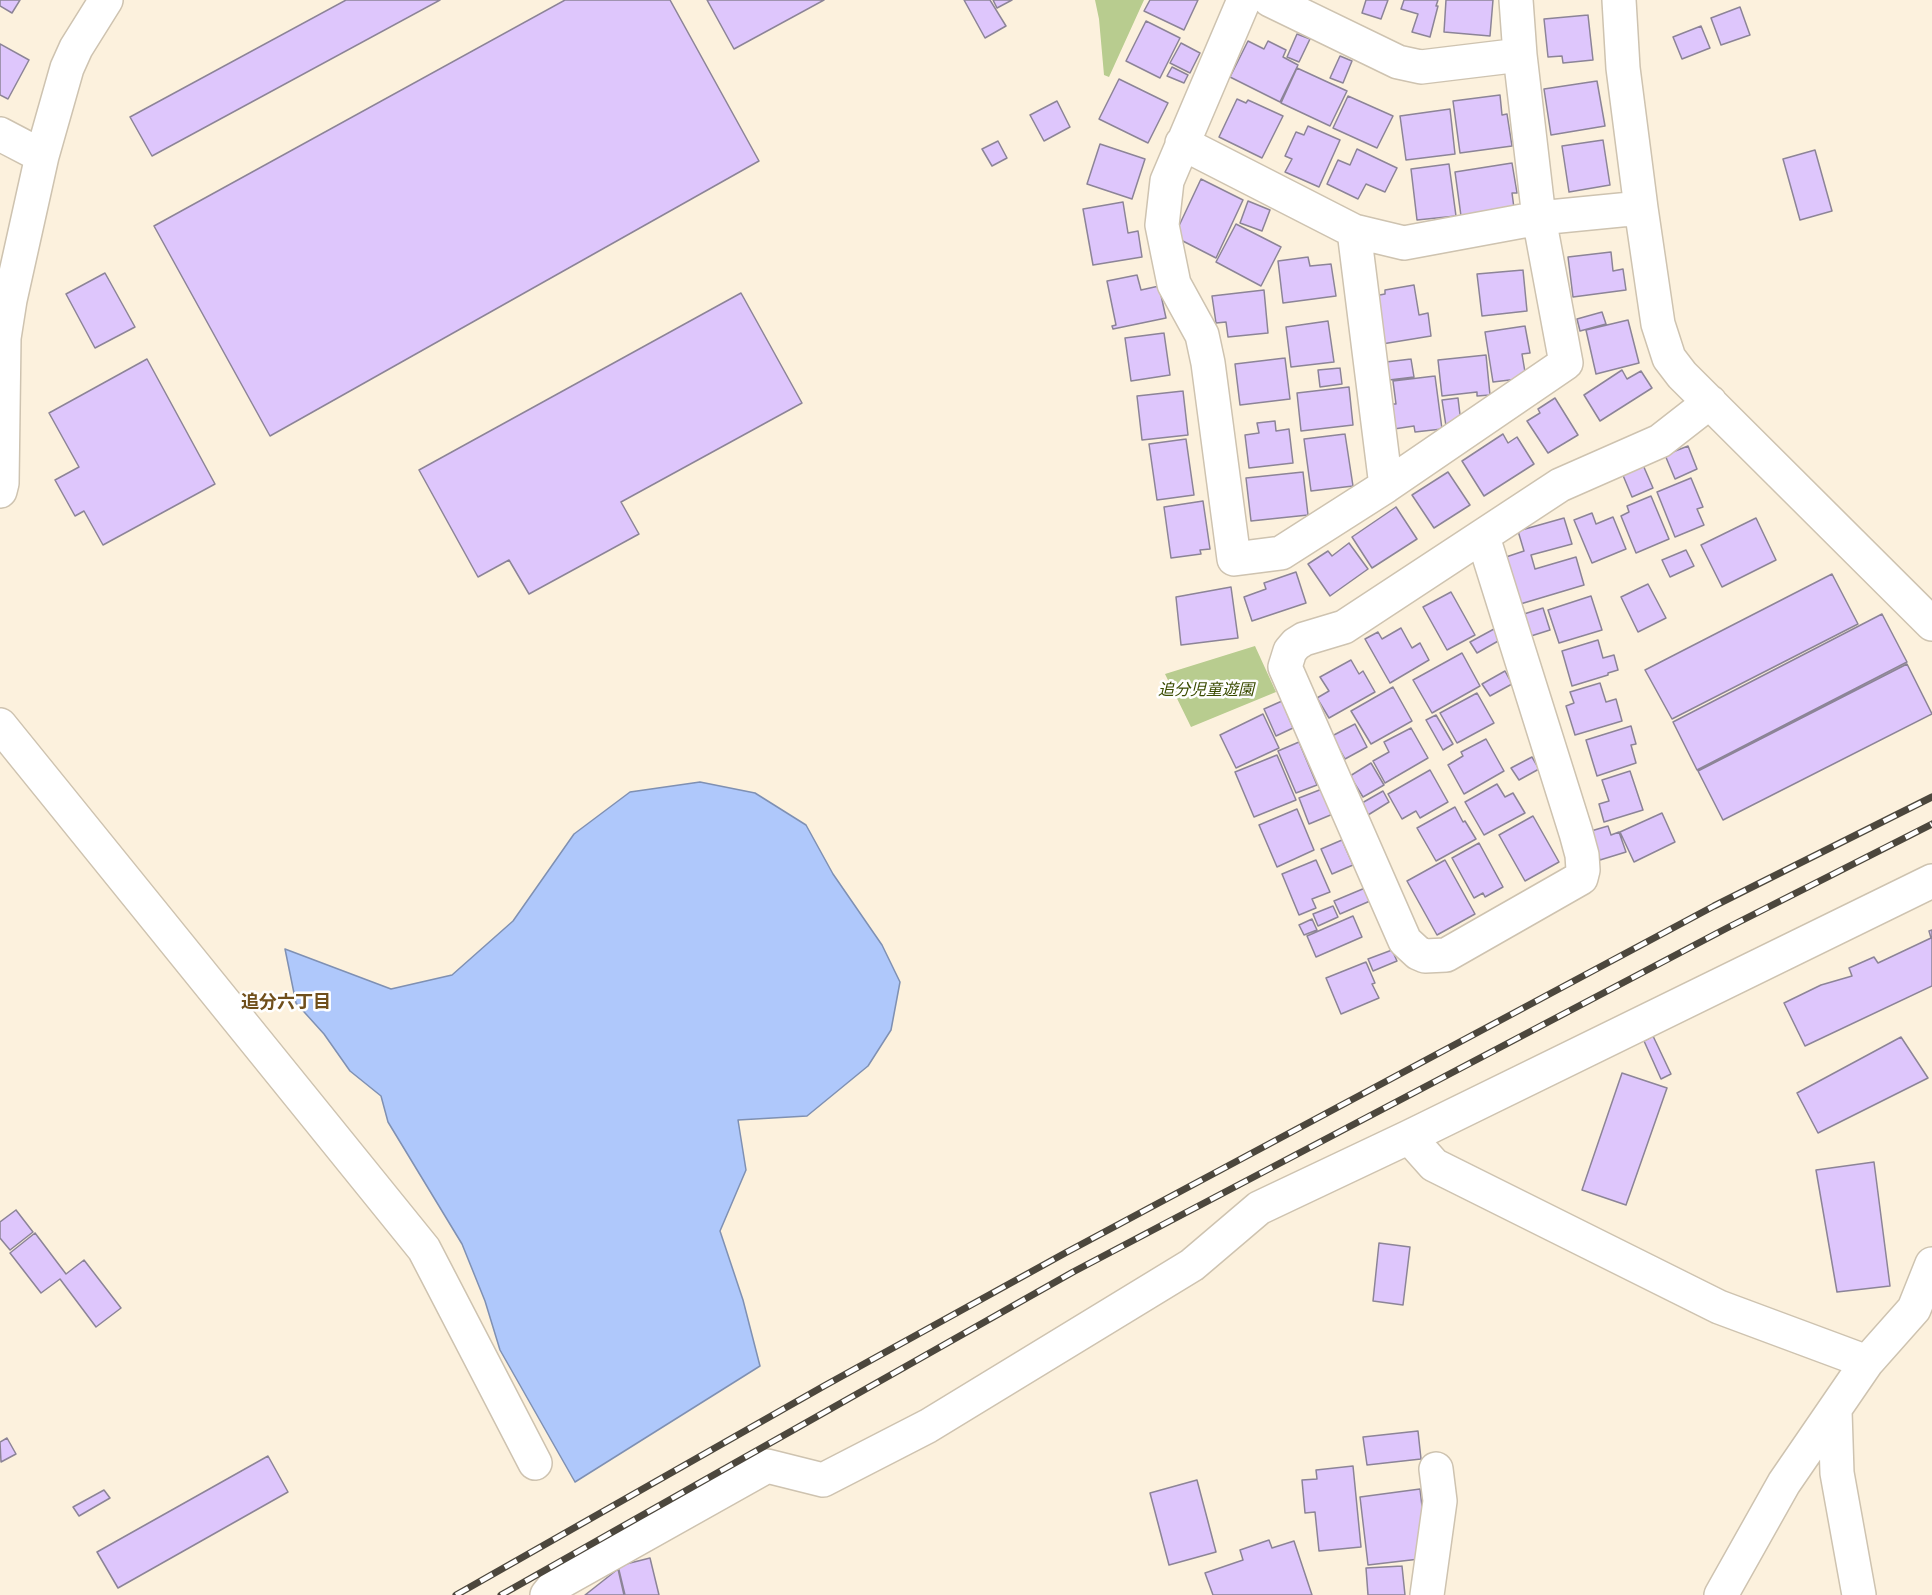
<!DOCTYPE html>
<html>
<head>
<meta charset="utf-8">
<style>
  body { margin:0 }
  canvas { display:block; background:#fcf1dd }
</style>
</head>
<body>
<canvas width="1932" height="1595"></canvas>
<script>
const ctx = document.querySelector('canvas').getContext('2d');
ctx.lineJoin = 'round';
function paint(path, color) { ctx.fillStyle = color; ctx.fill(path, 'evenodd'); }
const poly = rows => new Path2D(rows.map(r => 'M' + r).join(''));
function trace(path, color, width, dash) { ctx.strokeStyle = color; ctx.lineWidth = width; ctx.lineCap = dash ? 'butt' : 'round'; ctx.setLineDash(dash || []); ctx.stroke(path); }
function write(font, color, halo, rows, align = 'center') {
  ctx.font = font + ' "Source Serif 4","Noto Sans JP",serif'; ctx.lineWidth = 5; ctx.setLineDash([]); ctx.textBaseline = 'middle'; ctx.strokeStyle = halo; ctx.fillStyle = color; for (const [text, x, y, turn = 0] of rows) {
    ctx.save(); ctx.translate(x, y); ctx.rotate((+turn || 0) * Math.PI / 180); ctx.textAlign = isNaN(turn) ? turn : align; if (halo) ctx.strokeText(text, 0, 0); ctx.fillText(text, 0, 0); ctx.restore();
  }
}
paint(poly([
  [1095,0,1144,0,1109,77,1104,75,1099,19],
  [1255,646,1276,692,1191,727,1165,674]
]), '#b8cc8f');
const water = poly([
  [700,782,755,793,806,825,833,874,882,945,900,982,891,1030,868,1066,807,1116,738,1120,746,1170,720,1231,743,1300,760,1366,575,1482,500,1350,485,1301,462,1244,388,1122,381,1096,350,1071,324,1034,296,1003,285,949,391,989,452,975,513,921,574,834,630,792,700,782]
]);
paint(water, '#afc8fb');
trace(water, '#7f90b2', 1.5);
const building = poly([
  [0,0,20,0,12,13,0,6,0,0],
  [346,0,440,0,152,156,130,117,346,0],
  [565,0,670,0,759,161,270,436,154,226,565,0],
  [707,0,824,0,734,49,707,0],
  [964,0,990,0,1006,26,985,38,964,0],
  [993,0,1012,0,997,8,993,0],
  [1150,0,1198,0,1184,30,1144,11,1150,0],
  [1366,0,1388,0,1381,19,1362,13,1366,0],
  [1404,0,1438,0,1436,6,1438,6,1430,37,1412,32,1418,14,1401,9,1404,0],
  [1446,0,1493,0,1490,36,1444,32,1446,0],
  [1740,7,1750,35,1721,45,1711,18,1740,7],
  [1588,15,1593,60,1563,63,1562,56,1548,57,1544,19,1588,15],
  [1146,21,1180,38,1160,78,1126,61,1146,21],
  [1701,26,1710,48,1682,59,1673,37,1701,26],
  [1297,34,1310,39,1299,62,1287,57,1297,34],
  [1248,41,1264,49,1268,41,1286,50,1283,57,1298,65,1280,102,1230,77,1248,41],
  [1181,43,1200,53,1190,73,1170,63,1181,43],
  [0,44,29,60,8,99,0,95,0,44],
  [1340,56,1352,61,1343,83,1330,78,1340,56],
  [1172,67,1188,75,1184,83,1167,76,1172,67],
  [1297,68,1347,91,1330,126,1281,103,1297,68],
  [1119,79,1168,103,1148,143,1099,119,1119,79],
  [1597,81,1605,126,1551,135,1544,89,1597,81],
  [1500,95,1502,115,1507,114,1512,146,1460,153,1453,101,1500,95],
  [1348,96,1393,116,1377,148,1333,128,1348,96],
  [1237,99,1246,103,1248,100,1283,116,1262,158,1219,137,1237,99],
  [1057,101,1070,127,1044,141,1030,115,1057,101],
  [1450,109,1455,154,1406,160,1400,116,1450,109],
  [1308,126,1340,140,1319,187,1285,172,1292,159,1285,156,1296,132,1304,135,1308,126],
  [1603,140,1610,185,1569,192,1562,146,1603,140],
  [998,141,1007,158,992,166,982,149,998,141],
  [1100,144,1145,159,1132,199,1087,184,1100,144],
  [1357,149,1397,168,1385,192,1366,184,1358,199,1327,184,1338,160,1350,165,1357,149],
  [1815,150,1832,211,1800,220,1783,159,1815,150],
  [1512,163,1517,193,1512,193,1514,208,1461,216,1455,172,1512,163],
  [1449,164,1456,216,1417,220,1411,169,1449,164],
  [1201,179,1243,200,1216,258,1177,238,1180,231,1177,230,1201,179],
  [1248,201,1270,210,1262,231,1240,223,1248,201],
  [1123,202,1128,233,1138,231,1142,257,1093,265,1083,209,1123,202],
  [1236,224,1281,247,1261,286,1216,262,1236,224],
  [1611,252,1613,271,1623,269,1626,290,1573,297,1568,257,1611,252],
  [1308,257,1310,266,1331,264,1336,296,1283,303,1278,261,1308,257],
  [1523,270,1527,311,1482,316,1477,274,1523,270],
  [105,273,135,327,95,348,66,294,105,273],
  [1137,275,1141,290,1159,286,1166,318,1113,329,1112,326,1116,325,1107,281,1137,275],
  [1414,285,1419,315,1428,313,1431,336,1382,344,1374,296,1385,294,1385,290,1414,285],
  [1264,290,1268,333,1228,337,1226,322,1216,323,1212,296,1264,290],
  [741,293,802,403,621,502,639,534,529,594,509,560,478,577,419,470,741,293],
  [1602,312,1606,324,1580,331,1577,319,1602,312],
  [1628,320,1639,363,1596,374,1586,330,1628,320],
  [1328,321,1334,362,1291,367,1286,327,1328,321],
  [1525,326,1530,353,1522,354,1526,378,1493,382,1485,332,1525,326],
  [1164,333,1170,375,1131,381,1125,338,1164,333],
  [1486,355,1490,395,1477,396,1477,392,1442,396,1438,360,1486,355],
  [1285,358,1290,399,1240,405,1235,364,1285,358],
  [147,359,215,484,103,545,84,511,75,516,55,480,79,467,49,413,147,359],
  [1411,359,1414,377,1389,380,1386,362,1411,359],
  [1340,368,1342,384,1320,387,1318,370,1340,368],
  [1622,370,1627,379,1641,371,1652,388,1600,421,1584,395,1622,370],
  [1435,376,1442,429,1415,432,1414,426,1394,429,1391,404,1396,404,1393,381,1435,376],
  [1349,387,1353,425,1301,431,1297,393,1349,387],
  [1183,391,1188,435,1142,440,1137,396,1183,391],
  [1458,398,1461,423,1446,426,1442,400,1458,398],
  [1555,398,1578,435,1548,453,1527,421,1540,413,1538,409,1555,398],
  [1275,421,1276,431,1289,429,1293,463,1249,468,1245,435,1259,433,1257,423,1275,421],
  [1345,434,1353,486,1311,491,1304,439,1345,434],
  [1503,434,1508,443,1517,437,1534,464,1484,496,1462,461,1503,434],
  [1186,439,1194,495,1157,500,1149,444,1186,439],
  [1688,446,1697,469,1675,479,1665,455,1688,446],
  [1643,465,1653,488,1632,497,1622,473,1643,465],
  [1303,472,1308,515,1251,521,1246,478,1303,472],
  [1448,472,1470,505,1434,528,1412,495,1448,472],
  [1691,478,1703,507,1697,509,1704,525,1675,537,1657,492,1691,478],
  [1651,496,1669,539,1636,553,1621,516,1629,512,1627,506,1651,496],
  [1203,501,1210,549,1200,550,1201,554,1171,558,1164,507,1203,501],
  [1396,507,1417,539,1372,568,1352,537,1396,507],
  [1592,513,1596,524,1613,517,1626,549,1592,563,1574,520,1592,513],
  [1564,518,1572,544,1531,555,1535,569,1576,557,1584,585,1517,605,1503,558,1524,551,1518,531,1564,518],
  [1756,518,1776,560,1722,587,1701,545,1756,518],
  [1349,543,1368,569,1330,596,1308,564,1328,551,1332,556,1349,543],
  [1686,550,1694,566,1670,577,1662,560,1686,550],
  [1296,572,1306,603,1252,621,1244,597,1266,589,1264,583,1296,572],
  [1832,574,1858,624,1672,719,1645,670,1832,574],
  [1648,584,1666,618,1638,632,1621,597,1648,584],
  [1231,587,1238,638,1181,645,1176,597,1231,587],
  [1451,592,1475,635,1447,650,1423,607,1451,592],
  [1591,596,1602,630,1559,643,1548,610,1591,596],
  [1543,608,1550,630,1531,636,1524,614,1543,608],
  [1882,614,1907,662,1697,770,1673,722,1882,614],
  [1401,628,1412,648,1420,643,1429,660,1390,683,1365,639,1378,632,1382,639,1401,628],
  [1494,629,1500,640,1477,653,1470,642,1494,629],
  [1598,640,1603,658,1614,655,1618,670,1608,673,1608,675,1572,686,1562,651,1598,640],
  [1462,653,1480,686,1432,713,1413,680,1462,653],
  [1351,660,1359,674,1363,671,1375,692,1329,718,1317,698,1329,691,1320,677,1351,660],
  [1907,664,1932,714,1723,820,1698,771,1907,664],
  [1505,671,1512,684,1490,696,1482,684,1505,671],
  [1600,683,1606,702,1616,699,1622,721,1575,735,1566,706,1574,703,1570,692,1600,683],
  [1393,687,1412,721,1371,744,1351,711,1393,687],
  [1477,693,1494,723,1457,743,1440,713,1477,693],
  [1282,701,1293,728,1276,736,1264,709,1282,701],
  [1263,714,1279,748,1236,768,1220,735,1263,714],
  [1436,715,1453,744,1443,750,1426,720,1436,715],
  [1355,724,1367,747,1345,759,1332,736,1355,724],
  [1631,726,1636,744,1631,745,1636,763,1597,776,1586,740,1631,726],
  [1411,728,1428,758,1385,783,1373,761,1389,752,1384,742,1411,728],
  [1486,739,1504,771,1464,794,1448,765,1463,756,1461,752,1486,739],
  [1299,742,1317,785,1296,793,1278,751,1299,742],
  [1277,755,1296,800,1254,817,1235,772,1277,755],
  [1532,757,1539,769,1519,780,1511,768,1532,757],
  [1371,763,1384,785,1363,797,1350,776,1371,763],
  [1430,770,1448,802,1420,818,1416,811,1402,819,1388,794,1430,770],
  [1630,771,1643,810,1604,822,1599,804,1609,801,1602,780,1630,771],
  [1497,784,1505,797,1513,793,1525,813,1484,835,1465,802,1497,784],
  [1322,789,1333,814,1309,824,1299,798,1322,789],
  [1383,791,1389,802,1368,815,1362,803,1383,791],
  [1455,807,1463,822,1465,821,1476,839,1436,861,1417,828,1455,807],
  [1297,809,1314,850,1277,867,1259,825,1297,809],
  [1662,813,1675,842,1634,862,1620,832,1662,813],
  [1533,816,1559,862,1525,881,1499,835,1533,816],
  [1608,826,1611,835,1619,832,1626,852,1600,860,1591,831,1608,826],
  [1342,840,1353,865,1332,874,1321,849,1342,840],
  [1479,843,1503,887,1485,897,1483,893,1474,898,1452,858,1479,843],
  [1316,860,1330,892,1312,899,1316,908,1299,915,1282,874,1316,860],
  [1445,860,1475,914,1437,935,1407,881,1445,860],
  [1365,888,1370,901,1340,914,1334,901,1365,888],
  [1333,906,1338,917,1318,926,1313,914,1333,906],
  [1353,916,1362,937,1316,957,1307,936,1353,916],
  [1312,919,1317,930,1304,935,1299,925,1312,919],
  [1932,930,1932,986,1805,1046,1784,1003,1821,985,1852,976,1849,968,1874,957,1878,963,1931,938,1929,931,1932,930],
  [1392,950,1397,961,1373,971,1368,959,1392,950],
  [1366,962,1375,983,1372,984,1379,998,1341,1014,1326,978,1366,962],
  [1653,1036,1671,1074,1661,1079,1644,1041,1653,1036],
  [1901,1037,1928,1078,1818,1133,1797,1093,1901,1037],
  [1622,1073,1667,1088,1626,1205,1582,1190,1622,1073],
  [1874,1162,1890,1286,1837,1292,1816,1170,1874,1162],
  [16,1210,33,1232,10,1250,0,1238,0,1222,16,1210],
  [35,1233,66,1274,84,1260,121,1308,96,1327,60,1279,41,1293,10,1253,35,1233],
  [1379,1243,1410,1247,1403,1305,1373,1301,1379,1243],
  [1418,1431,1421,1459,1367,1465,1363,1437,1418,1431],
  [7,1438,16,1454,1,1462,0,1442,7,1438],
  [268,1456,288,1492,118,1588,97,1552,268,1456],
  [1353,1466,1361,1547,1319,1551,1315,1512,1305,1513,1302,1480,1317,1479,1316,1470,1353,1466],
  [1197,1480,1216,1552,1169,1565,1150,1493,1197,1480],
  [1420,1489,1428,1558,1368,1565,1360,1497,1420,1489],
  [104,1490,110,1498,79,1516,73,1507,104,1490],
  [1269,1540,1272,1548,1294,1541,1312,1595,1213,1595,1205,1573,1243,1560,1240,1550,1269,1540],
  [650,1558,659,1595,625,1595,618,1566,650,1558],
  [1402,1566,1405,1595,1368,1595,1366,1568,1402,1566],
  [618,1569,624,1595,585,1595,618,1569]
]);
paint(building, '#dec6fc');
trace(building, '#8c8497', 1.5);
const minor = poly([
  [1244,0,1167,181,1162,225,1174,284,1202,335,1208,363,1234,559,1281,553,1386,486,1566,363,1539,218,1520,55,1516,0],
  [1270,0,1398,62,1421,67,1520,55],
  [1619,0,1623,68,1641,208,1658,324,1669,358,1682,375,1932,624],
  [0,134,42,156],
  [1182,143,1354,231,1404,243,1539,218,1641,208],
  [1354,231,1386,486],
  [0,491,2,483,4,338,10,300,42,156,67,68,76,48,106,0],
  [1483,537,1576,833,1582,855,1583,870,1581,878,1446,955,1425,956,1418,953,1405,941,1285,667,1290,651,1296,644,1304,639,1344,627,1560,485,1660,441,1710,402],
  [0,725,424,1249,535,1463],
  [1409,1137,1434,1165,1719,1307,1867,1362],
  [1835,1411,1837,1473,1859,1595],
  [547,1595,555,1585,767,1466,823,1480,928,1426,1192,1265,1259,1208,1409,1137,1932,881],
  [1427,1595,1440,1501,1436,1469],
  [1721,1595,1784,1483,1867,1362,1914,1309,1932,1264]
]);
trace(minor, '#cec3b0', 36);
trace(minor, '#fff', 33);
const rail = poly([
  [456,1595,824,1386,1067,1252,1714,906,1932,797],
  [501,1595,1073,1272,1727,928,1932,824]
]);
trace(rail, '#4c473d', 7);
trace(rail, '#fff', 4.5, [14]);
write('italic 16px', '#3a4b00', '#fff', [
  ["追分児童遊園",1206,691]
]);
write('bold 18px', '#704f1b', '#fff', [
  ["追分六丁目",286,1003]
]);
</script>
</body>
</html>
